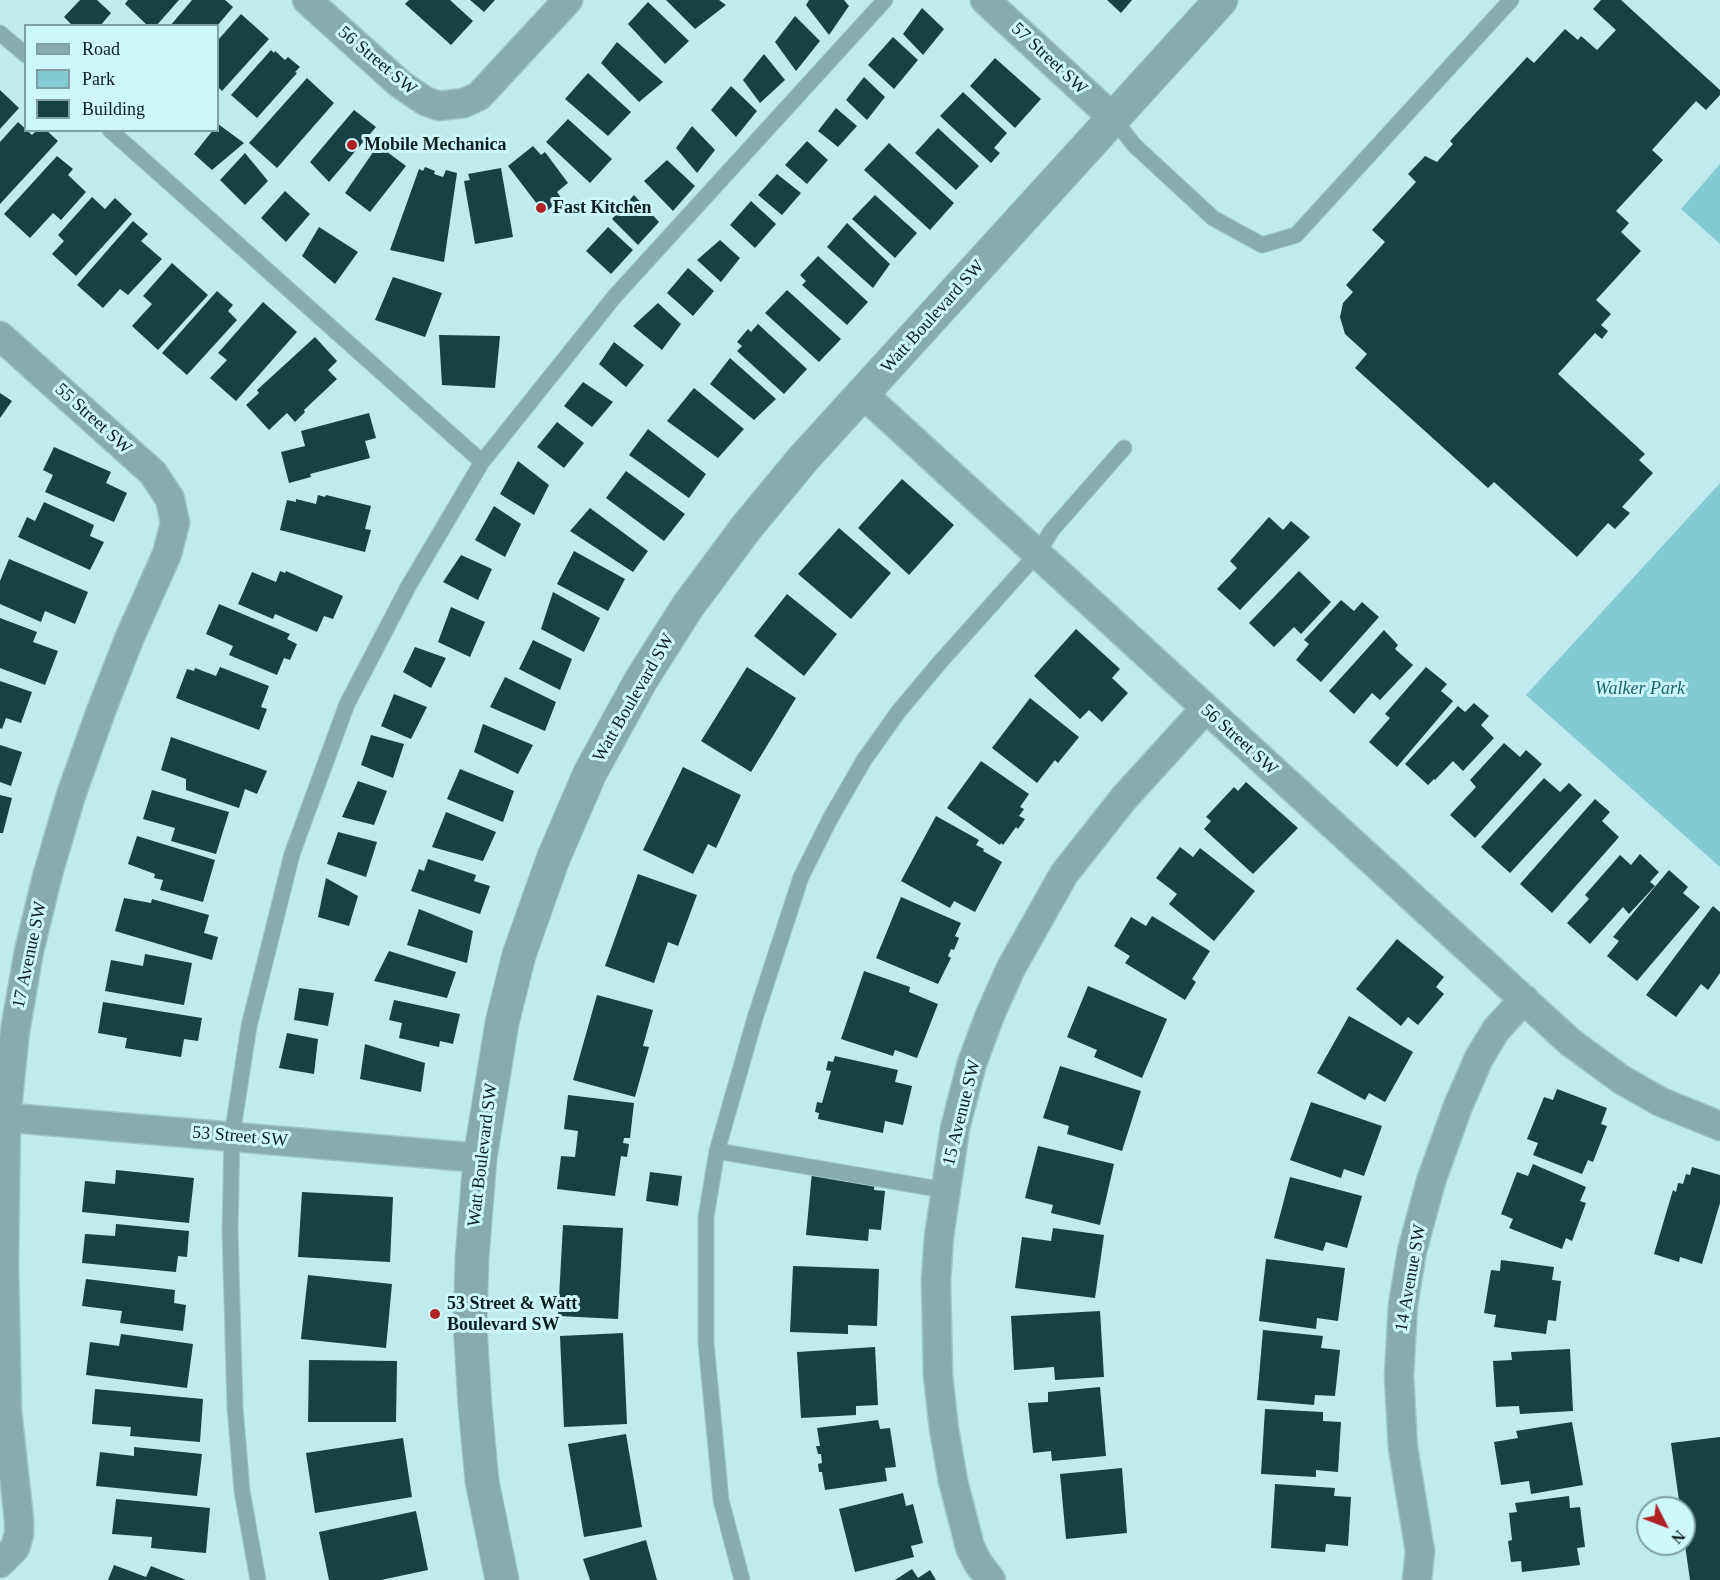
<!DOCTYPE html>
<html>
<head>
<meta charset="utf-8">
<style>
  body { margin:0 }
  #map { position:relative; width:1720px; height:1580px; overflow:hidden; background:#bfeaef; font-family:"Times New Roman",serif }
  canvas { display:block }
  .legend { position:absolute; left:24px; top:24px; width:195px; height:108px; box-sizing:border-box; background:#ccf7fd; border:2px solid #80a0a5; margin:0; padding:8px 10px; list-style:none; font-size:18px; color:#0d1e20 }
  .legend li { display:flex; align-items:center; gap:12px; height:30px }
  .legend b { width:30px; border:2px solid #80a0a5 }
  .north { position:absolute; left:1636px; top:1496px; width:60px; height:60px; box-sizing:border-box; background:#ccf7fd; border:2px solid #80a0a5; border-radius:50%; rotate:132deg; font-size:16px; font-weight:700; line-height:24px; text-align:center; color:#0d1e20 }
  .north::after { content:''; display:block; margin:auto; width:21px; height:27px; background:#b12124; clip-path:polygon(50% 0,100% 100%,50% 72%,0 100%) }
</style>
</head>
<body>
<div id="map">
<canvas width="1720" height="1580"></canvas>
<ul class="legend">
<li><b style="height:8px;background:#87abaf"></b>Road</li>
<li><b style="height:16px;background:#83cad3"></b>Park</li>
<li><b style="height:16px;background:#194045"></b>Building</li>
</ul>
<div class="north">N</div>
</div>
<script>
const ctx = document.querySelector('canvas').getContext('2d');
ctx.lineJoin = 'round';
function paint(path, color) { ctx.fillStyle = color; ctx.fill(path, 'evenodd'); }
const poly = rows => new Path2D(rows.map(r => 'M' + r).join(''));
function trace(path, color, width, dash) { ctx.strokeStyle = color; ctx.lineWidth = width; ctx.lineCap = dash ? 'butt' : 'round'; ctx.setLineDash(dash || []); ctx.stroke(path); }
function write(font, color, halo, rows, align = 'center') {
  ctx.font = font + ' "Times New Roman",serif'; ctx.lineWidth = 6; ctx.setLineDash([]); ctx.textBaseline = 'middle'; ctx.strokeStyle = halo; ctx.fillStyle = color; for (const [text, x, y, turn = 0] of rows) {
    ctx.save(); ctx.translate(x, y); ctx.rotate((+turn || 0) * Math.PI / 180); ctx.textAlign = isNaN(turn) ? turn : align; if (halo) ctx.strokeText(text, 0, 0); ctx.fillText(text, 0, 0); ctx.restore();
  }
}
paint(poly([
  [1720,164,1720,244,1681,209],
  [1720,483,1720,867,1526,695]
]), '#83cad3');
paint(poly([
  [80,0,97,0,111,13,100,26,73,26,64,17],
  [128,0,179,0,156,26,148,26,125,4],
  [192,0,225,0,233,7,217,26,170,26],
  [409,0,450,0,473,21,451,45,405,4],
  [470,0,495,0,484,12],
  [666,0,719,0,726,5,695,29],
  [809,0,844,0,849,6,829,35,806,5],
  [1107,0,1132,0,1121,13],
  [1601,0,1621,0,1720,90,1720,95,1706,110,1696,101,1652,150,1663,160,1616,211,1629,223,1621,232,1641,251,1596,300,1611,314,1601,325,1608,331,1602,339,1595,333,1558,374,1645,454,1639,460,1653,473,1622,507,1630,513,1615,529,1608,523,1577,557,1494,482,1488,488,1355,368,1367,354,1345,334,1340,317,1343,303,1353,292,1346,285,1385,242,1372,230,1416,182,1408,174,1425,156,1437,162,1453,144,1450,141,1527,57,1534,63,1565,29,1578,40,1581,36,1597,50,1616,30,1593,9],
  [648,2,689,41,665,64,628,24],
  [922,8,944,29,923,55,903,34],
  [241,14,269,39,222,91,218,87,218,40],
  [795,16,820,41,796,71,775,42],
  [893,37,918,60,894,89,868,65],
  [617,42,663,82,639,102,601,63],
  [271,50,274,53,275,51,285,60,288,57,300,67,295,72,297,73,257,118,231,95],
  [764,54,785,80,760,103,743,80],
  [995,58,1041,99,1015,128,970,86],
  [588,73,631,112,608,136,565,99],
  [864,77,885,97,867,120,846,100],
  [307,78,334,103,277,168,249,143],
  [731,86,757,111,736,137,711,110],
  [0,90,19,108,0,129],
  [963,92,1007,133,994,148,1000,153,991,163,940,116],
  [836,108,857,126,838,147,818,131],
  [354,110,376,127,329,182,310,162],
  [568,119,612,159,590,183,546,142],
  [18,122,32,135,37,130,46,130,58,141,0,204,0,142],
  [218,124,244,143,212,170,194,154,213,130,218,130],
  [692,126,715,150,697,173,676,148],
  [938,128,979,166,956,190,915,153],
  [807,141,828,160,807,184,785,165],
  [889,143,954,203,930,230,864,170],
  [378,145,406,166,370,212,345,193],
  [533,146,541,155,545,152,568,183,557,192,562,199,544,213,508,166],
  [245,153,268,181,245,205,220,180],
  [57,156,73,169,68,175,86,192,61,220,53,213,30,238,4,214],
  [667,160,695,186,673,211,644,181],
  [425,167,435,171,434,174,443,177,446,170,457,173,444,262,390,250,419,169,423,171],
  [501,168,513,237,475,244,464,181,470,180,468,174],
  [777,174,801,193,782,215,758,195],
  [285,191,310,214,286,242,261,218],
  [634,195,659,222,638,245,612,219],
  [875,195,917,233,895,258,852,219],
  [92,197,105,209,115,198,132,214,76,276,52,254,64,241,58,235],
  [751,201,776,224,755,248,730,225],
  [133,221,148,234,141,241,162,259,128,295,120,289,103,308,77,285],
  [847,223,890,264,873,288,827,247],
  [319,227,358,252,335,284,302,256],
  [608,227,633,250,611,274,586,251],
  [720,240,740,258,721,282,697,260],
  [818,256,868,302,847,325,802,285,806,281,800,275],
  [172,263,208,295,158,350,132,326,152,304,143,296],
  [688,268,714,291,693,316,667,293],
  [393,277,442,293,425,337,375,320],
  [787,290,841,339,819,362,765,313],
  [217,291,233,305,228,311,237,320,187,375,162,353],
  [263,302,297,332,236,401,210,378,227,360,218,353],
  [658,303,681,324,662,350,633,326],
  [758,324,807,369,784,394,737,351,742,346,737,342,748,329,751,332],
  [439,335,500,336,495,388,442,385],
  [315,337,337,361,328,370,337,379,304,410,305,412,295,422,287,413,269,430,246,405,259,393,257,390],
  [614,342,644,365,626,387,599,364],
  [730,358,776,399,754,420,710,384],
  [583,382,613,402,592,427,564,406],
  [694,388,744,429,718,458,667,421],
  [0,393,12,401,0,418],
  [369,413,376,438,365,441,370,458,310,474,311,477,289,483,281,452,305,446,301,431],
  [557,422,584,443,564,468,537,447],
  [648,429,706,474,689,498,629,455],
  [54,447,111,472,106,483,127,493,114,522,45,492,53,475,43,470],
  [518,461,549,485,534,515,500,494],
  [626,471,685,514,664,541,606,498],
  [902,479,954,525,909,575,858,528],
  [318,495,325,497,326,495,371,506,365,529,371,530,365,552,280,530,287,500,296,502,296,499,316,504],
  [44,502,94,525,90,536,104,542,90,570,18,537,27,517,35,521],
  [494,506,521,524,505,557,475,540],
  [590,508,648,551,633,572,570,531],
  [1269,517,1283,530,1291,521,1310,537,1240,610,1217,589,1237,568,1230,561],
  [839,528,891,573,851,619,798,574],
  [574,551,625,579,608,611,557,584],
  [461,555,492,569,478,600,443,582],
  [9,559,88,592,75,624,45,611,41,622,0,604,0,581],
  [280,571,285,573,286,571,343,596,333,619,324,616,317,632,275,614,273,619,238,604,252,572,276,582],
  [1299,571,1331,602,1301,634,1294,627,1274,647,1249,623],
  [553,592,600,618,584,652,541,629],
  [787,594,837,634,804,676,754,636],
  [1341,600,1354,611,1362,602,1379,617,1321,682,1296,660,1309,644,1304,640],
  [219,604,290,634,287,639,297,644,290,660,284,658,277,675,229,655,233,646,206,634],
  [451,607,485,622,470,657,438,642],
  [0,618,37,632,33,642,58,651,45,685,0,668],
  [1076,629,1120,669,1112,678,1128,693,1102,722,1089,710,1080,719,1034,676],
  [1384,630,1398,645,1395,649,1413,665,1380,700,1372,693,1354,714,1329,691],
  [533,640,572,659,560,690,519,669],
  [415,647,446,658,431,688,403,672],
  [220,667,269,686,261,707,267,709,259,730,176,698,187,669,194,671,195,668,216,676],
  [747,667,796,698,751,772,701,741],
  [1426,667,1447,684,1441,691,1453,701,1397,767,1369,742,1390,718,1385,714],
  [505,677,556,702,545,731,490,707],
  [0,681,32,692,21,723,6,718,2,729,0,728],
  [394,694,427,707,411,739,381,726],
  [1030,698,1079,737,1058,763,1055,760,1037,783,992,748],
  [1474,703,1489,716,1481,725,1494,738,1463,771,1453,761,1435,780,1434,779,1428,785,1405,764,1458,706,1465,712],
  [483,724,533,745,518,774,474,752],
  [371,735,404,744,393,778,361,765],
  [171,737,267,771,257,794,245,789,239,808,186,790,186,779,161,770],
  [1504,743,1520,757,1526,750,1542,764,1475,838,1450,815,1476,787,1470,780],
  [0,745,22,752,11,786,0,782],
  [981,761,1029,794,1020,807,1024,809,1019,816,1025,819,1018,829,1016,827,1003,845,1001,843,1000,845,947,808],
  [683,767,741,795,716,848,708,844,693,874,643,850],
  [460,769,514,791,503,822,447,799],
  [1544,778,1560,792,1569,783,1582,795,1510,873,1481,847],
  [358,781,387,791,374,825,342,817],
  [1246,782,1298,828,1253,874,1204,829,1211,821,1206,817,1234,787,1238,791],
  [152,790,229,812,216,854,171,841,175,828,143,819],
  [0,795,12,798,3,833,0,833],
  [1595,799,1610,812,1602,821,1619,837,1552,913,1520,884],
  [446,812,496,832,483,861,432,847],
  [936,816,979,840,976,845,984,849,983,851,1002,862,975,912,954,901,950,908,901,881],
  [338,832,377,842,366,877,327,864],
  [137,836,215,860,203,902,160,890,163,880,154,878,155,874,128,864],
  [1180,847,1193,857,1200,848,1255,891,1214,941,1169,904,1177,894,1156,878],
  [1640,854,1659,872,1650,882,1655,886,1629,914,1623,907,1590,944,1567,923,1589,899,1585,895,1620,855,1631,865],
  [428,859,476,875,474,881,490,886,480,914,411,891,419,869,424,871],
  [1669,870,1688,887,1683,893,1700,907,1637,981,1607,956,1619,941,1613,937],
  [638,874,697,895,678,946,668,942,654,983,605,966],
  [326,878,358,896,349,926,318,917],
  [901,897,961,923,955,936,959,938,954,950,951,949,948,956,951,958,938,984,876,958],
  [124,898,151,903,152,899,209,915,204,933,218,937,212,960,115,931],
  [1713,906,1720,912,1720,973,1708,990,1701,984,1676,1017,1646,995],
  [419,909,473,931,467,963,407,945],
  [1152,916,1210,951,1192,979,1196,982,1185,1000,1125,963,1130,956,1114,946,1131,917,1146,926],
  [1397,939,1444,977,1436,987,1444,994,1418,1025,1408,1017,1401,1026,1356,989],
  [389,951,456,972,447,998,374,981],
  [145,954,192,963,184,1005,105,991,111,960,143,966],
  [864,971,910,987,909,992,938,1004,917,1058,895,1050,893,1056,841,1039],
  [1088,986,1167,1019,1142,1078,1094,1057,1097,1050,1067,1037],
  [299,988,334,993,328,1026,294,1020],
  [597,995,653,1010,643,1046,649,1047,635,1097,573,1080],
  [394,1000,460,1014,453,1044,440,1041,439,1047,399,1038,402,1023,389,1020],
  [103,1002,202,1018,198,1041,184,1039,181,1057,125,1048,127,1038,98,1033],
  [1349,1016,1413,1052,1385,1102,1369,1093,1365,1100,1317,1073],
  [287,1033,318,1039,314,1074,279,1068],
  [365,1044,425,1063,421,1092,360,1079],
  [835,1056,898,1070,895,1082,912,1086,903,1125,885,1121,883,1133,818,1119,819,1113,815,1112,817,1102,822,1103,831,1071,826,1070,828,1061,833,1062],
  [1060,1066,1141,1091,1122,1151,1067,1134,1069,1126,1043,1118],
  [1557,1089,1607,1108,1601,1124,1607,1126,1593,1162,1588,1160,1582,1174,1533,1155,1538,1143,1527,1139,1544,1097,1553,1100],
  [568,1095,634,1103,630,1138,624,1138,623,1143,629,1144,627,1157,621,1156,615,1196,557,1189,561,1156,575,1157,578,1131,564,1129],
  [1311,1102,1382,1126,1364,1176,1344,1169,1341,1178,1290,1160],
  [1038,1146,1114,1164,1100,1225,1051,1213,1053,1205,1025,1198],
  [1533,1164,1586,1187,1580,1201,1586,1203,1572,1241,1566,1238,1562,1249,1509,1228,1513,1219,1501,1214,1517,1172,1528,1176],
  [1692,1167,1720,1175,1720,1203,1702,1264,1680,1257,1679,1262,1654,1254,1673,1190,1676,1192,1678,1183,1683,1184,1686,1174,1690,1175],
  [116,1170,194,1178,189,1223,82,1212,85,1181,115,1184],
  [650,1172,682,1176,678,1206,646,1201],
  [812,1172,875,1178,874,1190,885,1191,881,1230,869,1229,868,1241,806,1235],
  [1290,1177,1362,1196,1347,1248,1326,1242,1323,1251,1274,1238],
  [302,1192,393,1197,390,1262,298,1257],
  [116,1224,189,1231,187,1257,178,1256,176,1272,82,1263,85,1234,115,1236],
  [563,1225,623,1228,618,1319,558,1316],
  [1053,1228,1104,1235,1095,1298,1015,1288,1022,1237,1051,1241],
  [1266,1259,1345,1268,1338,1321,1317,1318,1316,1329,1259,1321],
  [1501,1260,1554,1267,1552,1280,1561,1281,1556,1321,1548,1320,1546,1334,1494,1327,1496,1315,1484,1313,1491,1270,1500,1271],
  [793,1266,879,1269,877,1326,848,1325,848,1334,790,1332],
  [308,1275,392,1284,386,1348,301,1339],
  [86,1279,175,1290,174,1303,186,1305,183,1331,120,1323,122,1311,82,1306],
  [1100,1311,1104,1377,1055,1380,1054,1367,1014,1370,1011,1316],
  [1263,1330,1323,1336,1321,1348,1340,1350,1335,1396,1315,1395,1314,1405,1257,1400],
  [623,1333,627,1424,564,1427,560,1336],
  [121,1334,193,1344,187,1388,86,1375,90,1342,119,1346],
  [875,1347,878,1405,856,1406,856,1415,801,1418,797,1352],
  [1570,1349,1573,1411,1520,1414,1519,1406,1496,1407,1493,1361,1512,1360,1511,1352],
  [309,1360,397,1361,396,1422,308,1422],
  [1100,1387,1106,1456,1052,1461,1051,1451,1033,1453,1028,1403,1048,1402,1048,1392],
  [95,1389,203,1399,200,1442,130,1436,131,1427,92,1424],
  [1265,1409,1323,1412,1323,1421,1341,1422,1338,1472,1316,1470,1316,1477,1261,1474],
  [878,1420,880,1429,890,1428,896,1467,885,1468,887,1481,825,1490,822,1472,819,1472,818,1464,822,1463,821,1454,818,1454,816,1446,820,1446,817,1428],
  [1572,1422,1583,1485,1531,1494,1529,1481,1501,1485,1494,1442,1518,1438,1516,1431],
  [626,1434,642,1527,584,1537,568,1444],
  [1720,1437,1720,1580,1690,1580,1684,1538,1684,1508,1680,1508,1671,1443],
  [403,1438,412,1497,315,1513,306,1453],
  [134,1447,202,1454,197,1496,96,1486,100,1452,134,1456],
  [1122,1468,1127,1533,1066,1539,1060,1474],
  [1275,1484,1335,1488,1334,1496,1351,1497,1348,1546,1326,1544,1325,1552,1271,1548],
  [903,1493,906,1506,913,1504,923,1543,911,1546,914,1557,855,1572,839,1509],
  [1569,1496,1570,1508,1580,1507,1585,1547,1577,1548,1580,1565,1522,1572,1521,1561,1511,1562,1508,1541,1512,1540,1509,1513,1517,1512,1515,1503],
  [116,1499,210,1508,206,1553,151,1548,152,1537,112,1534],
  [416,1511,428,1570,381,1580,329,1580,319,1532],
  [646,1540,657,1580,590,1580,583,1559],
  [114,1565,146,1577,151,1566,186,1580,108,1580],
  [912,1569,918,1578,930,1570,936,1580,895,1580]
]), '#194045');
const service = poly([
  [0,33,26,55],
  [1113,118,1134,145,1213,218,1262,245,1296,235,1511,0],
  [110,130,482,462],
  [717,1151,944,1190],
  [258,1580,242,1491,235,1407,230,1231,232,1136,249,1026,292,854,347,704,408,587,482,462,615,296,885,0],
  [742,1580,721,1500,706,1343,706,1217,717,1151,755,1018,801,877,830,819,864,760,899,711,941,661,1037,554,1052,530,1124,448]
]);
const minor = poly([
  [307,0,400,84,425,101,439,106,464,103,479,96,568,0],
  [985,0,1113,118],
  [0,336,153,473,170,499,175,523,167,554,129,639,101,711,71,795,47,877,29,951,15,1031,6,1118,4,1265,7,1411,19,1520,19,1534,15,1548,0,1563],
  [863,394,1570,1042,1622,1080,1661,1102,1720,1126],
  [0,1117,480,1158],
  [991,1580,978,1563,970,1547,953,1481,944,1429,938,1375,936,1280,939,1237,955,1128,972,1063,990,1015,1011,968,1064,874,1124,798,1205,709],
  [1417,1580,1420,1551,1403,1448,1399,1376,1403,1305,1412,1251,1431,1181,1458,1106,1479,1058,1496,1030,1524,999]
]);
const tertiary = poly([
  [502,1580,482,1481,475,1406,470,1325,472,1258,480,1158,502,1023,519,955,553,859,590,773,641,680,688,606,746,528,803,459,1221,0]
]);
trace(service, '#9fc5ca', 17);
trace(minor, '#9fc5ca', 31);
trace(tertiary, '#9fc5ca', 35);
trace(service, '#87abaf', 15);
trace(minor, '#87abaf', 28);
trace(tertiary, '#87abaf', 33);
for (const [x, y, r, color] of [
  [352,145,6,"#b12124"],
  [541,208,6,"#b12124"],
  [435,1314,6,"#b12124"]
]) { const dot = new Path2D(); dot.arc(x, y, r, 0, 2 * Math.PI); ctx.fillStyle = color; ctx.fill(dot); trace(dot, '#ccf7fd', 2); }
write('18px', '#0d1e20', '#ccf7fd', [
  ["57 Street SW",1049,59,43],
  ["56 Street SW",377,61,40],
  ["Watt Boulevard SW",933,317,-48],
  ["55 Street SW",93,419,42],
  ["Watt Boulevard SW",634,698,-60],
  ["56 Street SW",1239,740,42],
  ["17 Avenue SW",30,955,-78],
  ["15 Avenue SW",962,1113,-76],
  ["53 Street SW",240,1137,5],
  ["Watt Boulevard SW",483,1155,-83],
  ["14 Avenue SW",1411,1278,-80]
]);
write('bold 18px', '#0d1e20', '#ccf7fd', [
  ["Mobile Mechanica",364,145],
  ["Fast Kitchen",553,208],
  ["53 Street & Watt",447,1304],
  ["Boulevard SW",447,1325]
], 'left');
write('italic 18px', '#18636b', '#ccf7fd', [
  ["Walker Park",1640,689]
]);
</script>
</body>
</html>
